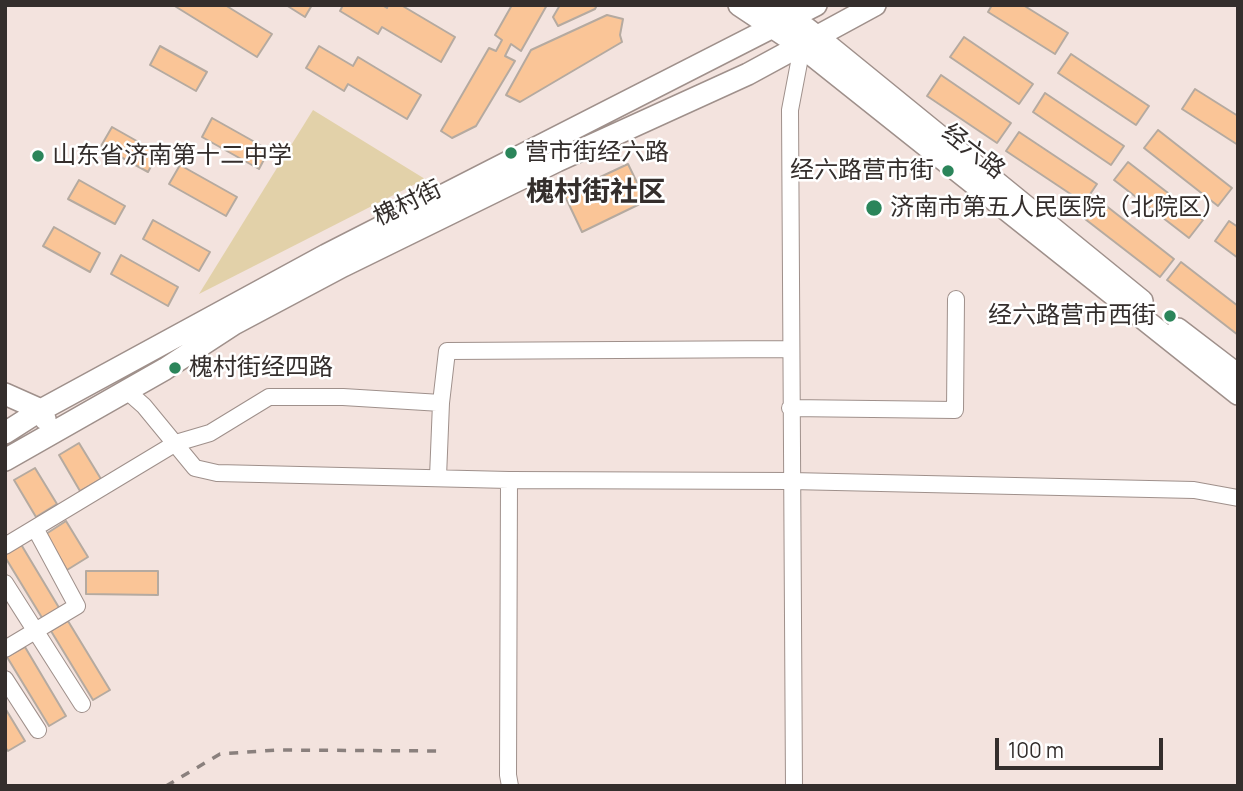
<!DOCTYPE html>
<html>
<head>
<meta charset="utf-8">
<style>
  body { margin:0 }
  #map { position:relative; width:1243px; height:791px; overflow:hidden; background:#f3e3de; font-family:Manrope,sans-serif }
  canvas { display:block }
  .frame { position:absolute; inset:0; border:7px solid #342e2c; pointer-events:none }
  .scale { position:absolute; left:995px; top:738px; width:168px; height:32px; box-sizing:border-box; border:4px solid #342e2c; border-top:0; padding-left:9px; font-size:21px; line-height:24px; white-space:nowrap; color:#342e2c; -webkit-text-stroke:5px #fff; paint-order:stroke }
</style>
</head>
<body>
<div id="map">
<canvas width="1243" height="791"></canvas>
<div class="frame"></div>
<div class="scale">100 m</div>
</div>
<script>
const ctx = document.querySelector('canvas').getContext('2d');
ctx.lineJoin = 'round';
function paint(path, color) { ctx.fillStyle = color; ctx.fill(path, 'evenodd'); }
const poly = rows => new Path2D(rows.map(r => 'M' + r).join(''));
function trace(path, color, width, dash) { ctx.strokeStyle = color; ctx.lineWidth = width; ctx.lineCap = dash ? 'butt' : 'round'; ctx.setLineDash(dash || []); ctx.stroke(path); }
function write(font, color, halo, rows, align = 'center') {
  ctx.font = font + ' Manrope,"Noto Sans SC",sans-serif'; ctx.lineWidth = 5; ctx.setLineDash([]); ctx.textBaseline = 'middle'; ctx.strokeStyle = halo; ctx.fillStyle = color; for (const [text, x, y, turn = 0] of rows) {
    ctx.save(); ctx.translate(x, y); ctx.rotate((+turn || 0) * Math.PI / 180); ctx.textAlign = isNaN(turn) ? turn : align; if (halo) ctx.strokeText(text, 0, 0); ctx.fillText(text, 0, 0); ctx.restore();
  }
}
paint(poly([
  [313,110,425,179,199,294,285,155]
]), '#e2d1a9');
const building = poly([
  [173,5,225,5,272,34,257,57,173,5],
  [286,5,312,5,305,17,286,5],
  [343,5,382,5,387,8,388,5,401,5,455,37,441,62,382,27,378,34,340,11,343,5],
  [512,5,547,5,521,51,511,44,505,56,515,61,476,126,452,138,441,131,489,48,496,51,502,40,495,35,512,5],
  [560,5,597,5,595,9,558,26,553,17,560,5],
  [992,5,1023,5,1068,33,1055,54,988,12,992,5],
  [607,15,623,19,620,35,622,42,520,102,506,95,531,50,607,15],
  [964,37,1033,84,1019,104,950,57,964,37],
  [160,46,207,72,196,91,150,65,160,46],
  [319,46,353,66,358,57,421,95,407,119,348,84,344,91,306,68,319,46],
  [1071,54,1149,106,1136,125,1058,73,1071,54],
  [941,75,1011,123,997,143,927,96,941,75],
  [1195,89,1238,116,1238,145,1182,109,1195,89],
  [1045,93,1124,146,1111,165,1033,112,1045,93],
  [212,118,269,150,259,169,202,137,212,118],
  [112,127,158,153,148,172,101,146,112,127],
  [1158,130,1232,188,1218,206,1144,148,1158,130],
  [1019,132,1097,184,1084,203,1006,151,1019,132],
  [1128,162,1203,220,1189,238,1114,180,1128,162],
  [628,164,646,201,582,232,564,194,628,164],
  [180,165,237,197,226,216,169,184,180,165],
  [79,180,125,206,115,224,68,199,79,180],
  [1100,201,1174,259,1160,277,1085,219,1100,201],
  [153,220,210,252,199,271,143,239,153,220],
  [1229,221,1238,227,1238,258,1215,241,1229,221],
  [54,227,100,253,90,272,43,246,54,227],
  [121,255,178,287,168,306,111,274,121,255],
  [1181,262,1238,306,1238,335,1167,280,1181,262],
  [79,443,101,479,80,491,59,455,79,443],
  [35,468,57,504,36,517,14,480,35,468],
  [66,521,88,557,67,570,46,534,66,521],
  [19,541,61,611,44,621,5,557,5,550,19,541],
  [86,571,158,571,158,595,86,594,86,571],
  [68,621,110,690,93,700,51,631,68,621],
  [25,647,66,716,49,726,7,657,25,647],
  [5,708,25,741,8,751,5,747,5,708]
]);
paint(building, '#fac597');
trace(building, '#b5aaa0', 2);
const minor = poly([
  [127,391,144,406,195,468,217,473,509,480,791,481,1194,490,1238,498],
  [790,408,955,410,956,299],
  [438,477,441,403],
  [509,480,508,775,510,786],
  [5,546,176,443,210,433,269,397,343,397,441,403,447,351,790,349],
  [5,583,82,704],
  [5,649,77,606,35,528],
  [5,679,38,730],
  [794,786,790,110,802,47]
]);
const major = poly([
  [739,5,802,47,1238,394],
  [767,5,793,18,819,38,1142,301],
  [1178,329,1238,375],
  [5,394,41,410,45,419],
  [5,433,41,410,326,255,816,5],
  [5,460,165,369,234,324,343,266,557,161,748,74,875,5]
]);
trace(minor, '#9f908b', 18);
trace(major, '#9f908b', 24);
trace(minor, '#fff', 16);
trace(major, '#fff', 21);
trace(poly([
  [166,786,220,754,276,750,442,751]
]), '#8a807d', 3.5, [9, 9]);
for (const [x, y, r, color] of [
  [511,153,7,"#2b855a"],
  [38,156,7,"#2b855a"],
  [948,171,7,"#2b855a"],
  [874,208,9,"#2b855a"],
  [1170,316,7,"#2b855a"],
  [175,368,7,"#2b855a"]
]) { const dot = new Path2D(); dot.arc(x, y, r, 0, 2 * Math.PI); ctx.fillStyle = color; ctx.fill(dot); trace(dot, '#fff', 2.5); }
write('24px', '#342e2c', '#fff', [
  ["经六路",973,152,38],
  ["槐村街",408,204,-26]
]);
write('24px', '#342e2c', '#fff', [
  ["营市街经六路",525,153],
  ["山东省济南第十二中学",52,156],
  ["经六路营市街",934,171,"right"],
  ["济南市第五人民医院（北院区）",890,208],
  ["经六路营市西街",1156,316,"right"],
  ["槐村街经四路",189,368]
], 'left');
write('bold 28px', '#342e2c', '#fff', [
  ["槐村街社区",596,193]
]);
</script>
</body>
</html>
